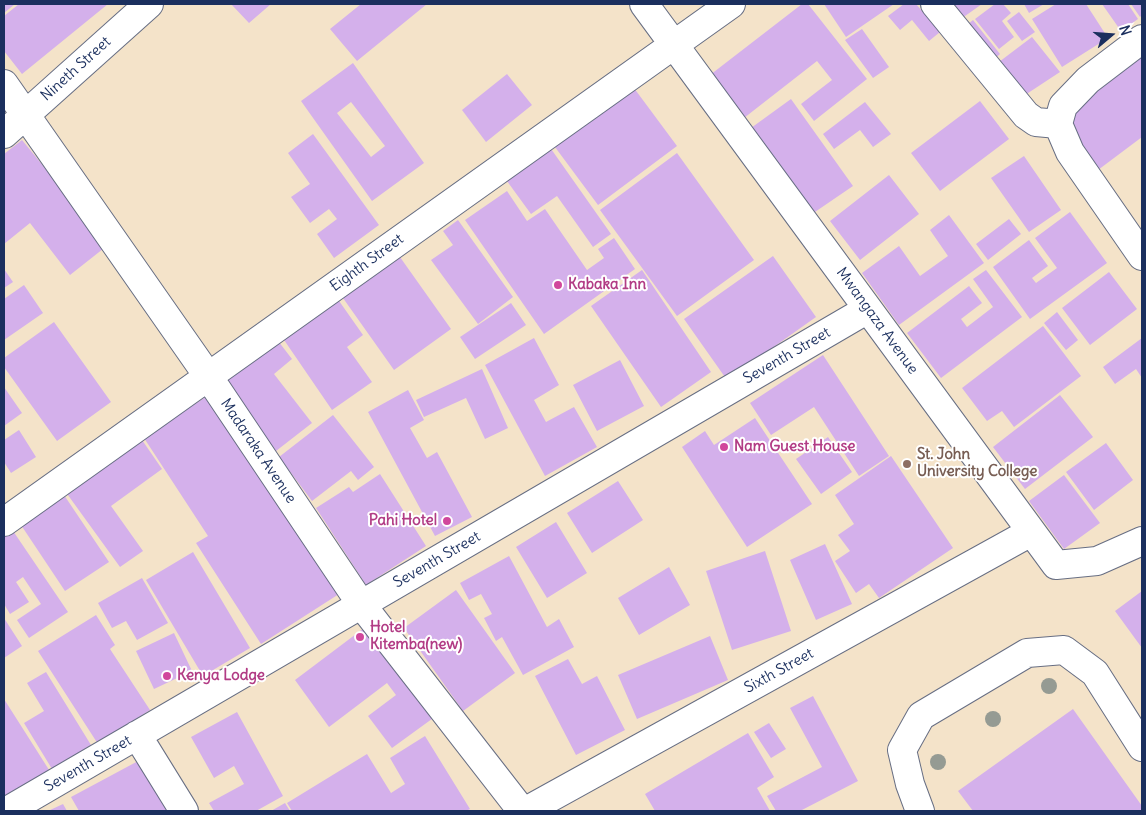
<!DOCTYPE html>
<html>
<head>
<meta charset="utf-8">
<style>
  body { margin:0 }
  #map { position:relative; width:1146px; height:815px; overflow:hidden; background:#f4e3c9; font-family:Delius,sans-serif }
  canvas { display:block }
  .frame { position:absolute; inset:0; border:5px solid #1b2f5e; pointer-events:none }
  .north { position:absolute; left:1086px; top:10px; width:50px; height:50px; -webkit-text-stroke:4px #fff; paint-order:stroke; rotate:72deg; font-size:14px; font-weight:700; line-height:20px; text-align:center; color:#1b2f5e }
  .north::after { content:''; display:block; margin:auto; width:18px; height:22px; background:#1b2f5e; clip-path:polygon(50% 0,100% 100%,50% 72%,0 100%) }
</style>
</head>
<body>
<div id="map">
<canvas width="1146" height="815"></canvas>
<div class="frame"></div>
<div class="north">N</div>
</div>
<script>
const ctx = document.querySelector('canvas').getContext('2d');
ctx.lineJoin = 'round';
function paint(path, color) { ctx.fillStyle = color; ctx.fill(path, 'evenodd'); }
const poly = rows => new Path2D(rows.map(r => 'M' + r).join(''));
function trace(path, color, width, dash) { ctx.strokeStyle = color; ctx.lineWidth = width; ctx.lineCap = dash ? 'butt' : 'round'; ctx.setLineDash(dash || []); ctx.stroke(path); }
function write(font, color, halo, rows, align = 'center') {
  ctx.font = font + ' Delius,sans-serif'; ctx.lineWidth = 4; ctx.setLineDash([]); ctx.textBaseline = 'middle'; ctx.strokeStyle = halo; ctx.fillStyle = color; for (const [text, x, y, turn = 0] of rows) {
    ctx.save(); ctx.translate(x, y); ctx.rotate((+turn || 0) * Math.PI / 180); ctx.textAlign = isNaN(turn) ? turn : align; if (halo) ctx.strokeText(text, 0, 0); ctx.fillText(text, 0, 0); ctx.restore();
  }
}
paint(poly([
  [4,4,15,4,4,13],
  [19,4,108,4,22,74,4,51,4,16],
  [231,4,271,4,249,23],
  [361,4,427,4,357,61,330,29],
  [802,4,808,4,867,79,814,121,801,104,832,80,817,61,744,118,710,75],
  [824,4,894,4,846,37],
  [904,4,916,4,940,32,929,41,912,20,900,30,888,16],
  [945,4,982,4,958,21],
  [995,4,1003,4,1011,13,1002,21,1014,37,999,49,975,19],
  [1024,4,1044,4,1029,13],
  [1056,4,1086,4,1108,38,1062,67,1032,19],
  [1102,4,1128,4,1138,19,1121,31],
  [1131,4,1142,4,1142,15,1140,17],
  [1019,12,1035,32,1022,41,1007,21],
  [973,20,1000,54,990,63,962,29],
  [862,29,889,67,873,78,845,40],
  [1032,37,1060,72,1022,97,995,65],
  [1142,57,1142,137,1098,170,1061,119],
  [353,63,424,163,372,201,301,101],
  [351,102,385,146,371,157,337,113],
  [507,74,532,105,486,142,462,110],
  [631,84,677,146,598,205,552,143],
  [791,99,853,186,812,214,751,128],
  [980,101,1009,139,940,191,911,153],
  [865,102,891,134,873,147,860,130,834,149,823,134],
  [313,134,379,225,334,258,317,234,337,219,329,209,310,223,291,197,310,184,288,153],
  [22,140,108,245,70,275,30,223,4,244,4,154],
  [549,146,611,234,593,247,557,196,531,214,504,177],
  [677,153,754,260,677,316,600,210],
  [1024,156,1061,210,1029,232,991,178],
  [889,175,919,214,860,260,830,221],
  [507,191,527,221,545,209,587,270,604,258,598,249,614,238,635,269,544,334,465,220],
  [1070,212,1107,263,1030,319,993,267,1029,240,1048,266,1032,278,1036,283,1057,268,1035,238],
  [949,215,984,263,899,325,862,273,899,246,920,276,948,256,930,230],
  [1009,219,1021,234,988,260,976,244],
  [458,220,513,297,478,324,431,260,453,245,443,231],
  [395,250,451,329,394,370,338,291],
  [773,256,816,317,727,380,684,319],
  [4,269,13,282,4,288],
  [642,270,711,372,661,407,591,306],
  [986,270,1022,317,941,378,907,333,969,286,982,303,961,319,967,327,993,307,973,279],
  [1109,272,1137,309,1090,345,1062,308],
  [24,285,43,313,4,340,4,299],
  [337,298,363,335,347,347,372,382,332,410,282,337],
  [511,303,526,325,475,359,460,337],
  [1057,312,1078,340,1066,350,1044,323],
  [54,322,111,402,57,441,4,367,4,358],
  [1043,326,1081,376,1014,427,1002,411,987,421,962,388],
  [275,337,292,359,274,374,312,423,276,451,221,379],
  [534,338,559,385,534,400,546,422,574,407,597,447,545,476,485,365],
  [1142,338,1142,378,1136,369,1115,384,1103,367],
  [823,355,889,456,859,476,814,407,771,435,750,403],
  [620,360,644,406,597,431,573,385],
  [482,369,508,428,485,439,466,398,424,417,416,400],
  [4,387,22,413,4,426],
  [408,390,424,420,410,428,427,458,437,452,472,517,435,536,368,412],
  [210,394,339,594,261,644,196,543,208,536,144,438],
  [1060,395,1093,437,1025,489,993,447],
  [333,415,374,467,358,480,351,471,312,501,279,457],
  [755,418,812,504,747,547,682,447,705,431,714,445],
  [19,430,36,457,11,473,4,462,4,440],
  [140,437,162,469,111,506,143,551,120,567,65,491],
  [828,437,852,472,821,494,796,459],
  [1106,443,1133,480,1094,510,1066,472],
  [891,456,953,548,879,598,869,584,856,593,835,561,850,551,838,535,854,524,835,495],
  [380,474,426,546,366,585,316,508,349,487,353,492],
  [1064,475,1100,523,1064,549,1029,501],
  [618,481,643,520,592,553,567,513],
  [62,492,109,562,65,591,19,522],
  [556,522,587,573,547,598,516,547],
  [9,525,68,612,29,638,17,620,41,604,23,577,16,582,29,602,10,614,4,604,4,528],
  [825,544,852,604,816,620,790,560],
  [765,551,791,631,732,650,706,571],
  [193,552,250,648,203,676,146,580],
  [509,556,547,627,559,619,574,647,523,675,502,637,496,641,484,618,492,614,481,594,469,600,460,583],
  [669,567,690,605,639,635,618,598],
  [142,578,168,623,137,640,126,621,112,628,98,603],
  [456,590,515,673,463,711,404,628],
  [1142,591,1142,648,1115,611],
  [96,615,115,645,110,649,150,710,98,744,38,651],
  [4,618,22,646,4,658],
  [368,625,436,716,392,748,368,716,396,695,387,683,329,727,295,680],
  [174,633,192,671,154,689,136,651],
  [710,636,728,680,637,719,618,675],
  [568,659,582,684,597,676,625,730,576,755,535,676],
  [46,672,91,745,52,769,24,723,44,711,27,683],
  [813,696,858,781,800,811,776,811,767,796,822,767,790,708],
  [4,699,51,773,4,802],
  [1073,709,1142,806,1142,811,973,811,958,791],
  [237,712,283,796,256,811,214,811,209,803,244,784,234,766,214,778,191,737],
  [769,723,786,749,771,758,754,732],
  [748,733,774,777,757,788,770,811,655,811,645,794],
  [425,736,470,809,466,811,292,811,287,803,367,754,391,793,405,784,390,758],
  [140,760,167,811,79,811,71,797],
  [285,803,290,811,271,811],
  [63,804,67,811,48,811]
]), '#d4b0eb');
const street = poly([
  [644,4,1056,565,1097,561,1142,541],
  [935,4,1026,115,1036,122,1058,124],
  [1142,39,1088,80,1063,106,1058,124,1070,152,1142,256],
  [4,84,208,376,361,604,522,811],
  [4,134,149,4],
  [4,522,731,4],
  [137,735,184,811],
  [7,811,868,309],
  [526,811,1031,532],
  [920,811,910,784,902,750,921,716,1027,653,1064,650,1095,673,1142,747]
]);
trace(street, '#676e83', 30);
trace(street, '#fff', 28);
ctx.fillStyle = '#959b93';
for (const [x, y] of [
  [1049,686],
  [993,719],
  [938,762]
]) { ctx.beginPath(); ctx.arc(x, y, 8, 0, 2 * Math.PI); ctx.fill(); }
for (const [x, y, r, color] of [
  [558,285,5,"#d1479c"],
  [724,447,5,"#d1479c"],
  [907,464,5,"#8d6e63"],
  [447,521,5,"#d1479c"],
  [360,637,5,"#d1479c"],
  [167,676,5,"#d1479c"]
]) { const dot = new Path2D(); dot.arc(x, y, r, 0, 2 * Math.PI); ctx.fillStyle = color; ctx.fill(dot); trace(dot, '#fff', 2); }
write('15px', '#1b2f5e', '#fff', [
  ["Nineth Street",76,69,-42],
  ["Eighth Street",367,263,-36],
  ["Mwangaza Avenue",877,321,54],
  ["Seventh Street",787,356,-30],
  ["Madaraka Avenue",258,451,56],
  ["Seventh Street",437,560,-30],
  ["Sixth Street",779,671,-29],
  ["Seventh Street",88,764,-30]
]);
write('bold 15px', '#b23c85', '#fff', [
  ["Kabaka Inn",568,285],
  ["Nam Guest House",734,447],
  ["Pahi Hotel",437,521,"right"],
  ["Hotel",370,628],
  ["Kitemba(new)",370,645],
  ["Kenya Lodge",177,676]
], 'left');
write('bold 15px', '#785e54', '#fff', [
  ["St. John",917,455],
  ["University College",917,472]
], 'left');
</script>
</body>
</html>
